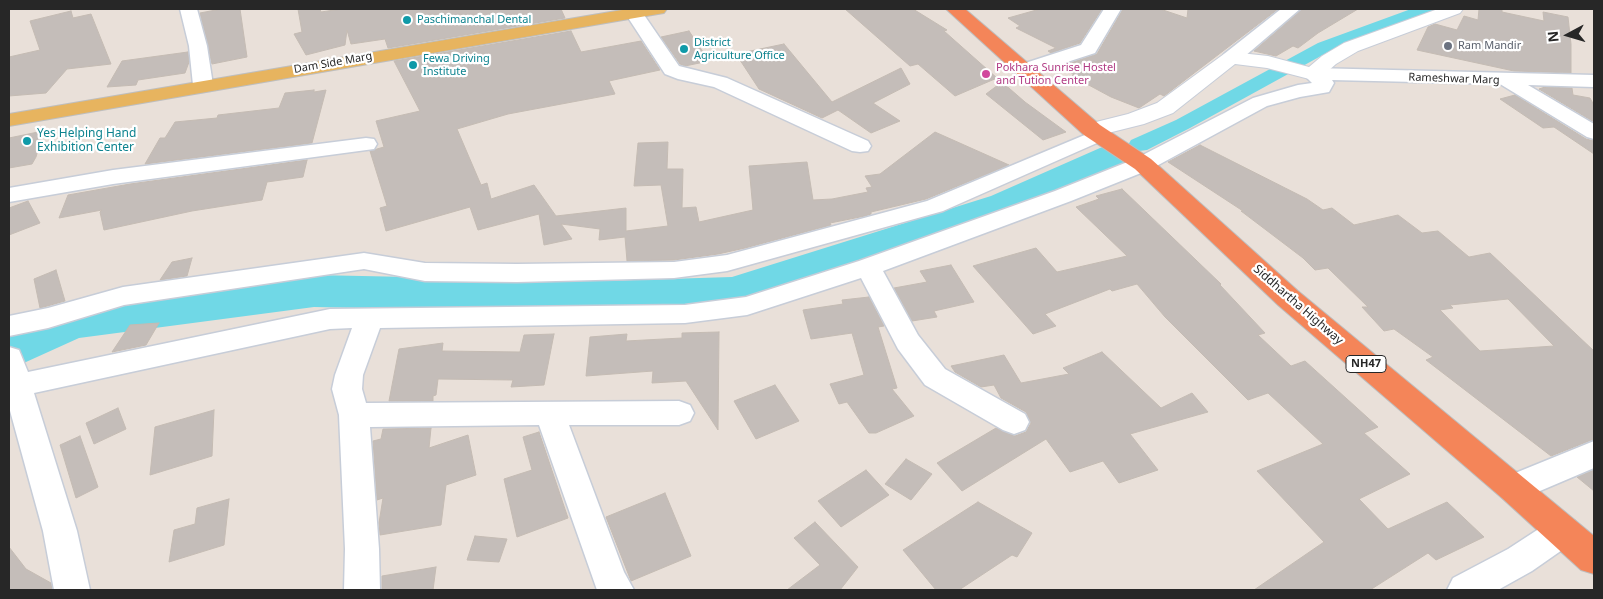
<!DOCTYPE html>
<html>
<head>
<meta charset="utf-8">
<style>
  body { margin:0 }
  #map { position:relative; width:1603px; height:599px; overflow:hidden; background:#e9e0d9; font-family:"Noto Sans",sans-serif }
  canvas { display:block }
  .frame { position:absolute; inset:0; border:10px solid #272727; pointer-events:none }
  .north { position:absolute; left:1543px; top:10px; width:50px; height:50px; -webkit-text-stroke:4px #fff; paint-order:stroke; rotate:264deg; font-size:14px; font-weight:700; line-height:20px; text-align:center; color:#272727 }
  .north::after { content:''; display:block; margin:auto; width:18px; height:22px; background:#272727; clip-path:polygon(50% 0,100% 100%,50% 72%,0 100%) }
</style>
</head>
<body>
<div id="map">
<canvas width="1603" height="599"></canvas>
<div class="frame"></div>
<div class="north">N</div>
</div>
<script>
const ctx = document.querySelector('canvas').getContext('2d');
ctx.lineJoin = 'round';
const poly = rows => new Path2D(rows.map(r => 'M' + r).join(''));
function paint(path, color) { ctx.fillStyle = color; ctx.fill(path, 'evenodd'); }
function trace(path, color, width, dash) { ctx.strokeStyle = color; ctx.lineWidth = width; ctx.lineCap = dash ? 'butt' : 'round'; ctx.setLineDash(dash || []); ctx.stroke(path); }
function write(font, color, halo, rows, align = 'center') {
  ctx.font = font + ' "Noto Sans",sans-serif'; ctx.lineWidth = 4.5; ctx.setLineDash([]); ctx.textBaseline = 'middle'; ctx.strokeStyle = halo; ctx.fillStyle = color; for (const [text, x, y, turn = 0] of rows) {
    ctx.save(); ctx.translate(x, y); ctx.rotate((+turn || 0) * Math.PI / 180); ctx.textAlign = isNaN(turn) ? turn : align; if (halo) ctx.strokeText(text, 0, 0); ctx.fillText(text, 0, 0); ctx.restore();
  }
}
paint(poly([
  [1411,9,1435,9,1432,13,1330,51,1190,128,1147,150,1139,151,1131,150,1128,145,1131,140,1176,120,1318,43,1411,9]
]), '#70d8e6');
paint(poly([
  [1114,144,1128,148,1133,156,1128,164,1021,214,734,309,601,313,314,307,79,338,26,362,9,367,9,329,71,305,314,275,601,281,732,277,991,196,1100,148,1114,144]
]), '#70d8e6');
const building = poly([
  [221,9,240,9,247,57,212,64,200,13,221,9],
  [298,9,320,9,321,12,341,9,561,9,565,18,388,48,385,39,351,44,347,30,345,45,306,55,294,34,302,32,298,9],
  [845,9,913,9,947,30,944,31,997,78,955,96,918,64,910,66,845,9],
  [1040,9,1102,9,1080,43,1051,53,1048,51,1056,48,1016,28,1020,26,1008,18,1040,9],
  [1123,9,1160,9,1187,18,1188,9,1278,9,1164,96,1160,94,1139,108,1111,97,1072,76,1074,75,1061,66,1097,54,1123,9],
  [1302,9,1358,9,1318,33,1298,48,1293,46,1276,56,1254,51,1302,9],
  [1479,9,1502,9,1502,12,1544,21,1543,12,1568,17,1571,44,1571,73,1514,71,1417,50,1428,27,1435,24,1457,30,1464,16,1478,20,1479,9],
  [71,11,73,18,91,14,111,64,67,69,46,93,9,96,9,57,40,50,30,21,71,11],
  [571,31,581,52,641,41,660,70,609,81,615,94,508,114,457,129,481,185,487,183,491,199,534,185,556,216,626,208,626,231,668,226,661,185,634,186,638,143,668,142,667,169,683,169,682,208,696,207,699,222,753,210,749,166,807,162,813,200,832,199,868,192,866,188,872,187,865,176,880,174,935,132,1009,165,926,199,871,212,871,214,865,216,830,223,831,225,745,248,718,254,674,260,627,261,625,237,599,240,600,229,561,224,572,239,544,245,539,214,478,230,470,207,386,231,380,208,387,206,370,151,384,147,376,121,420,111,394,61,571,31],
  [689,31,709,61,685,66,680,64,661,37,689,31],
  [784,44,832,102,901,68,910,84,873,103,900,121,871,133,838,110,822,118,759,89,736,54,784,44],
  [188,52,189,62,185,73,138,80,136,85,107,87,122,61,188,52],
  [1002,82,1025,102,1066,132,1043,140,986,94,1002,82],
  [1545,87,1572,88,1573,95,1590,98,1594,105,1594,122,1539,89,1545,87],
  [314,90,314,92,326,90,312,143,145,164,160,138,165,138,175,122,217,118,218,115,279,108,285,93,314,90],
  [1515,95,1586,139,1594,141,1594,154,1554,127,1543,128,1500,99,1515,95],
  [43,131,36,157,32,164,9,168,9,138,43,131],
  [1200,145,1307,199,1323,210,1332,208,1354,225,1398,215,1422,233,1438,231,1469,257,1490,253,1594,351,1594,439,1551,456,1426,360,1433,357,1394,329,1384,331,1362,307,1368,307,1328,268,1315,270,1303,258,1241,211,1243,211,1168,162,1200,145],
  [1508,299,1554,346,1480,351,1440,310,1453,308,1450,305,1508,299],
  [307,160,303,177,267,182,262,200,192,211,104,230,100,212,102,210,59,218,68,195,130,184,307,160],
  [1122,189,1221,284,1220,285,1265,333,1258,335,1291,366,1305,361,1378,427,1364,433,1410,474,1359,499,1388,529,1447,502,1484,537,1436,560,1428,553,1370,590,1254,590,1324,542,1257,471,1323,444,1268,393,1248,400,1165,317,1137,284,1112,291,1110,289,1045,314,1056,326,1033,334,973,266,1036,248,1057,272,1127,256,1076,207,1099,199,1096,196,1122,189],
  [28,201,40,223,9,235,9,208,28,201],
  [192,258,187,276,160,280,172,262,192,258],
  [951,265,974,302,934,311,937,317,912,321,894,288,927,282,920,271,951,265],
  [56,270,65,301,40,308,34,279,56,270],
  [869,297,884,326,878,327,897,388,892,389,914,416,876,433,869,433,847,402,839,404,830,384,864,375,852,333,811,339,803,310,843,304,842,300,869,297],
  [159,323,146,345,112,352,130,325,159,323],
  [719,332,718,430,686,381,652,383,653,371,586,376,590,337,627,334,626,341,682,338,682,333,719,332],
  [554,334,544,385,511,387,513,380,438,379,436,395,433,396,433,401,389,401,399,349,443,343,442,351,520,352,524,335,554,334],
  [1102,352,1161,408,1192,393,1208,412,1130,434,1158,470,1119,483,1103,461,1070,472,1046,439,962,491,937,463,996,428,1015,436,1026,432,1031,423,1026,412,1001,398,994,385,981,387,955,372,951,366,1004,355,1021,383,1069,374,1063,368,1102,352],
  [775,385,799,421,756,439,734,401,775,385],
  [118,408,126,429,94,444,86,423,118,408],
  [214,410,212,456,150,475,155,427,214,410],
  [431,428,429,448,468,435,476,475,446,485,441,525,380,535,379,523,383,498,377,500,373,441,381,439,383,429,431,428],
  [539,432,568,518,517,537,504,479,532,470,523,437,539,432],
  [80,436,98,487,76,498,60,445,80,436],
  [906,459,932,474,911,500,885,484,906,459],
  [866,470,889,495,841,527,818,501,866,470],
  [1594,470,1594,491,1577,477,1594,470],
  [665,493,691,556,631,581,606,517,665,493],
  [229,499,224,545,169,562,174,530,195,524,197,508,229,499],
  [978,502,1032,533,1017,557,1012,555,959,590,936,590,903,550,978,502],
  [815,522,858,567,840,590,787,590,820,565,794,538,815,522],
  [475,536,507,539,499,562,467,560,475,536],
  [9,547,26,569,51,583,52,590,9,590,9,547],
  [436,567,433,590,382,590,382,576,436,567]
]);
paint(building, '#c4bdb9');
trace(building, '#c4bbb3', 1);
const street = poly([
  [180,9,197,9,207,46,213,85,210,89,203,91,196,89,193,85,189,46,180,9],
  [628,9,640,9,679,66,727,78,868,141,871,146,868,151,860,152,852,151,714,87,678,79,665,74,625,13,628,9],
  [1104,9,1121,9,1095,53,1030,74,1023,76,1016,74,1013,70,1016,66,1081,45,1104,9],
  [1281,9,1300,9,1238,62,1231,64,1224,62,1222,58,1224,54,1281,9],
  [1313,68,1594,75,1594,87,1528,85,1594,124,1594,139,1587,137,1500,84,1332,80,1334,83,1329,92,1300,97,1267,106,1151,169,1071,201,883,271,918,335,945,369,1025,414,1029,422,1025,430,1014,434,1003,430,925,385,898,349,861,278,747,315,685,323,380,328,363,375,362,389,366,403,679,401,690,405,694,413,690,421,679,425,569,425,624,572,634,590,597,590,539,425,370,427,379,549,380,590,344,590,345,549,339,415,332,389,335,375,352,328,330,329,34,393,77,531,90,590,54,590,43,531,9,407,9,347,19,350,28,372,330,309,685,305,746,297,859,261,1055,191,1135,159,1253,98,1298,85,1312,83,1303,74,1306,70,1313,68],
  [1099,129,1106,131,1110,135,1106,139,943,211,727,271,674,278,517,282,425,281,364,269,124,305,48,328,9,336,9,316,48,308,123,287,364,253,425,263,517,264,674,262,727,255,927,201,1099,129],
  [366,138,374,139,377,144,374,149,113,184,9,202,9,188,113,170,366,138],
  [1594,441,1594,468,1514,502,1503,498,1498,488,1503,478,1594,441],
  [1563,516,1575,521,1580,531,1575,541,1532,571,1498,590,1447,590,1453,578,1508,549,1551,521,1563,516]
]);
const secondary = poly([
  [1438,9,1463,9,1460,13,1358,51,1336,64,1320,78,1313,80,1267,68,1235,64,1173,113,1144,124,1092,137,1084,135,1081,130,1084,125,1128,114,1157,103,1224,54,1231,52,1268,56,1309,67,1322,56,1344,43,1438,9]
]);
const primary = poly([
  [628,9,667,9,664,13,658,14,9,126,9,114,628,9]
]);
const highway = poly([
  [946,9,965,9,1100,125,1151,159,1298,291,1594,536,1594,574,1581,570,1502,498,1278,305,1135,169,1084,135,946,9]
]);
trace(street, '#c7cdd8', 3);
trace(secondary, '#c7cdd8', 2);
trace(primary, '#bebebe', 2);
trace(highway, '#bebebe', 2);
paint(street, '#fff');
paint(secondary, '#fff');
paint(primary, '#e7b45f');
paint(highway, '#f48559');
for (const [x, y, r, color] of [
  [407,20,5,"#0f9aa8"],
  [1448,46,5,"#6b7280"],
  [684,49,5,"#0f9aa8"],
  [413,65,5,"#0f9aa8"],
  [986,74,5,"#d1479c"],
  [27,141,5,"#0f9aa8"]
]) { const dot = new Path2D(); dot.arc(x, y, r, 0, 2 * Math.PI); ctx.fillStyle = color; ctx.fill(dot); trace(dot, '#fff', 2); }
write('11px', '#0d838f', '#fff', [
  ["Paschimanchal Dental",417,20],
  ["District",694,43],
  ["Agriculture Office",694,56],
  ["Fewa Driving",423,59],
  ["Institute",423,72]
], 'left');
write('11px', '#5b616d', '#fff', [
  ["Ram Mandir",1458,46]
], 'left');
write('11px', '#272727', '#fff', [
  ["Dam Side Marg",333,63,-10],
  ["Rameshwar Marg",1454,79,2]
]);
write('11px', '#b23c85', '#fff', [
  ["Pokhara Sunrise Hostel",996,68],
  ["and Tution Center",996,81]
], 'left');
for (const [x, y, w] of [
  [1366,364,40]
]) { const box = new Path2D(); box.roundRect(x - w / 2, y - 8.5, w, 17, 4); ctx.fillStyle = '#fff'; ctx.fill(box); trace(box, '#272727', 1); }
write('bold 11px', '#272727', null, [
  ["NH47",1366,364]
]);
write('12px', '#0d838f', '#fff', [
  ["Yes Helping Hand",37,134],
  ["Exhibition Center",37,148]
], 'left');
write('12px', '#272727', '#fff', [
  ["Siddhartha Highway",1298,305,41]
]);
</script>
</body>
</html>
